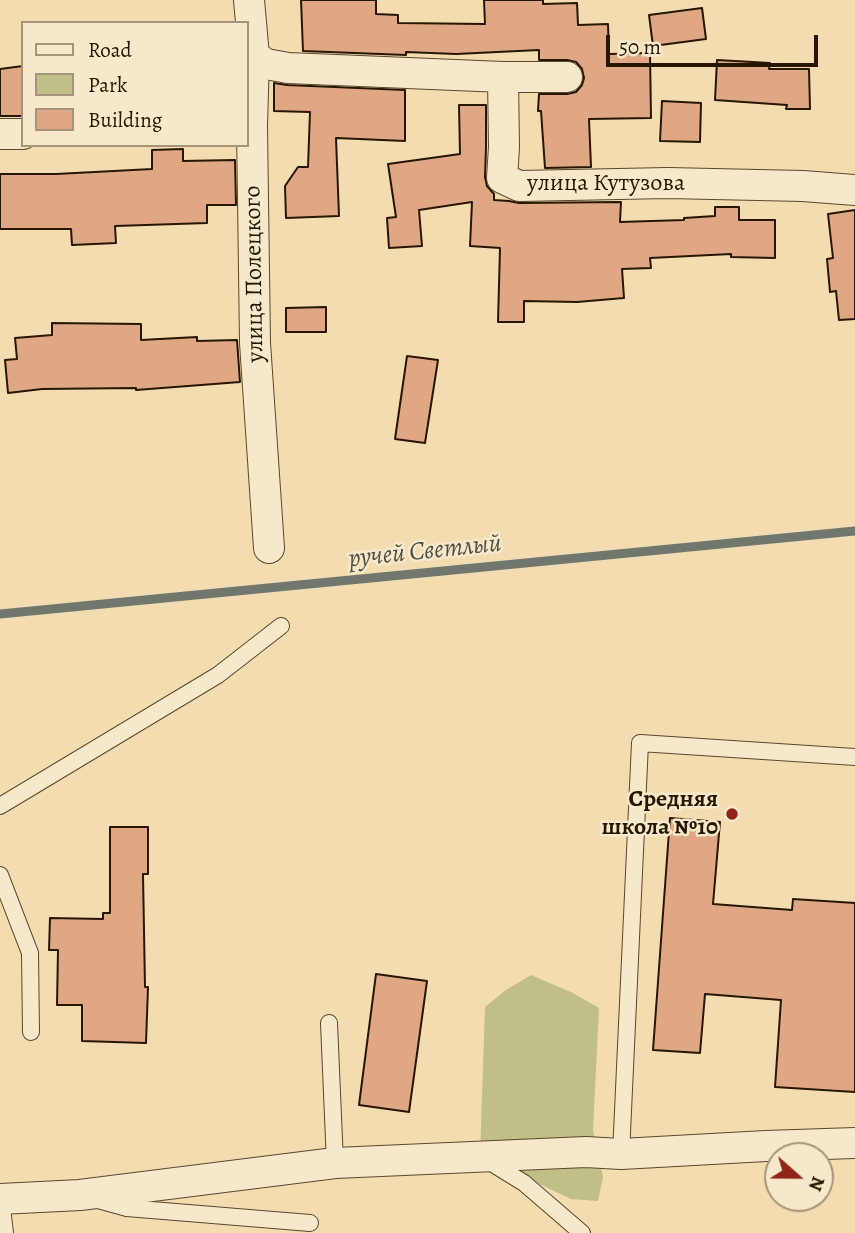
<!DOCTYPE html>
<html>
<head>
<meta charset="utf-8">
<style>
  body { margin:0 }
  #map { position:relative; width:855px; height:1233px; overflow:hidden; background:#f3dcaf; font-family:Alegreya,serif }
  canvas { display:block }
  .legend { position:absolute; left:21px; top:21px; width:228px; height:126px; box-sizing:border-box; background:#f7e8cb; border:2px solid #a4947a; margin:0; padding:9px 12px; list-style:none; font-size:21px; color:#271700 }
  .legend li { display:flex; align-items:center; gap:14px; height:35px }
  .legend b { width:35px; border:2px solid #a4947a }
  .north { position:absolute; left:764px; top:1142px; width:70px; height:70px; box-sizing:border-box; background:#f7e8cb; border:2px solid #a4947a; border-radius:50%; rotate:111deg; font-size:19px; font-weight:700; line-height:28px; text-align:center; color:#271700 }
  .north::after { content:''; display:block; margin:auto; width:24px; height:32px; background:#8f2418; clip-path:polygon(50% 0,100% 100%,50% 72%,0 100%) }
  .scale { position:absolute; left:606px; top:35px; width:212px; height:32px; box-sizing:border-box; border:4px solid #271700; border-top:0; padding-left:9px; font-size:21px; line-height:24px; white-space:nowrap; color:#271700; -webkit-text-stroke:5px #f7e8cb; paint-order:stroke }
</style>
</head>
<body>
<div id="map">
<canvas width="855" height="1233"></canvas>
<ul class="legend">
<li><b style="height:9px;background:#f7e8cb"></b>Road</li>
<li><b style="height:19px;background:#c0bf87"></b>Park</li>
<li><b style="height:19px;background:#e0a784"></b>Building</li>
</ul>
<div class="north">N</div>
<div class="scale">50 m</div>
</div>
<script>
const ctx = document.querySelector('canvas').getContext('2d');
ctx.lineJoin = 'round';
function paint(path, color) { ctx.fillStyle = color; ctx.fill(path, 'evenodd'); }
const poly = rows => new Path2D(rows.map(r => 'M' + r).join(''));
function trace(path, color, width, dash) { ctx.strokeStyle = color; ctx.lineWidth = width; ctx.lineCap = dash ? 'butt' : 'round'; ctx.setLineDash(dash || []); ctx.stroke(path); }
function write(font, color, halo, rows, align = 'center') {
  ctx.font = font + ' Alegreya,serif'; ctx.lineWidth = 5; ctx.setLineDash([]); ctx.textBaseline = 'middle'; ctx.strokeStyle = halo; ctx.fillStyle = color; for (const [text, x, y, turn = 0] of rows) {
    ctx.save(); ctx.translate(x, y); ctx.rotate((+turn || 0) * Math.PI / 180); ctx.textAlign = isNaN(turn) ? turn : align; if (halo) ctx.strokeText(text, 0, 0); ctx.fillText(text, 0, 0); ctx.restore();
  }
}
paint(poly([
  [531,975,573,993,599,1008,593,1130,603,1177,598,1201,571,1199,480,1156,485,1007,506,990]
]), '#c0bf87');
trace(poly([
  [0,614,855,531]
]), '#70786d', 9);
const building = poly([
  [301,0,376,0,376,14,398,15,398,23,485,24,484,0,543,0,543,4,577,3,578,25,608,24,609,54,650,53,651,118,589,119,591,167,545,168,541,111,538,111,539,94,567,94,576,92,582,85,584,78,582,69,576,62,567,60,539,60,539,50,456,54,406,52,406,55,303,51,301,0],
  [702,8,706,39,653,46,649,15,702,8],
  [717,60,770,63,769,69,809,69,810,109,786,109,787,105,715,100,717,60],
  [23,66,23,116,0,116,0,69,23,66],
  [274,83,287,85,405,90,405,141,336,138,339,216,286,218,285,186,298,167,308,167,310,112,274,111,274,83],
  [662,101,701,103,700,142,660,141,662,101],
  [459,105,486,105,486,147,485,177,487,186,494,194,494,200,509,201,519,203,621,202,620,222,684,220,684,218,715,216,715,207,739,207,739,220,775,220,775,258,731,257,731,254,650,258,651,268,622,269,624,298,577,302,524,301,524,322,498,322,500,248,470,246,472,202,419,210,422,246,389,248,387,218,396,217,388,164,460,154,459,105],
  [183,149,183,161,235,160,236,205,207,205,207,223,115,226,116,243,72,245,71,229,0,229,0,174,56,174,152,169,152,150,183,149],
  [855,210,855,319,839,320,836,291,830,292,827,259,833,258,828,214,855,210],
  [326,307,326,332,286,332,286,308,326,307],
  [52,323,141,324,141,340,197,337,197,341,237,340,240,382,136,390,136,388,42,389,8,393,5,360,17,359,15,338,52,335,52,323],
  [407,356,438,360,425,443,395,439,407,356],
  [670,818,720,822,713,904,792,910,793,899,855,903,855,1092,775,1087,781,1000,705,994,700,1053,653,1050,670,818],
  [110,827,148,827,148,874,143,874,145,987,148,987,146,1043,82,1041,82,1005,57,1005,58,950,49,950,50,918,103,919,103,913,110,913,110,827],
  [376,974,427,981,409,1112,359,1105,376,974]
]);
paint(building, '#e0a784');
trace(building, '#271700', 2);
const service = poly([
  [0,806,218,675,281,626],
  [0,875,30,953,31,1032],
  [329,1023,335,1163],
  [621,1154,640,743,855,757],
  [485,1159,524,1183,582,1233],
  [1,1199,5,1233],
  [98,1200,127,1208,310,1223]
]);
const minor = poly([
  [249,0,254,56,252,126,255,343,269,548],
  [254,56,266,64,288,68,503,77,504,147,502,178,519,186,668,183,803,186,855,190],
  [503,77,567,77],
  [0,134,23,134],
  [0,1199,80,1195,335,1163,586,1152,621,1154,766,1146,855,1143]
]);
trace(service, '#5a482c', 18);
trace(minor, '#5a482c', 32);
trace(service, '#f7e8cb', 16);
trace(minor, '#f7e8cb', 30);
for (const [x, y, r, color] of [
  [732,814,7,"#8f2418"]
]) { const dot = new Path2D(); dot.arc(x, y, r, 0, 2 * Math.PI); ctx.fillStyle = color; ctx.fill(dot); trace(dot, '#f7e8cb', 2.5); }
write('24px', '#271700', '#f7e8cb', [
  ["улица Кутузова",606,184],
  ["улица Полецкого",255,274,-91]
]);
write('bold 24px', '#271700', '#f7e8cb', [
  ["Средняя",718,800],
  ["школа №10",718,828]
], 'right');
write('italic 26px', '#515040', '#f7e8cb', [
  ["ручей Светлый",425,552,-6]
]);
</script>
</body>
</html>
